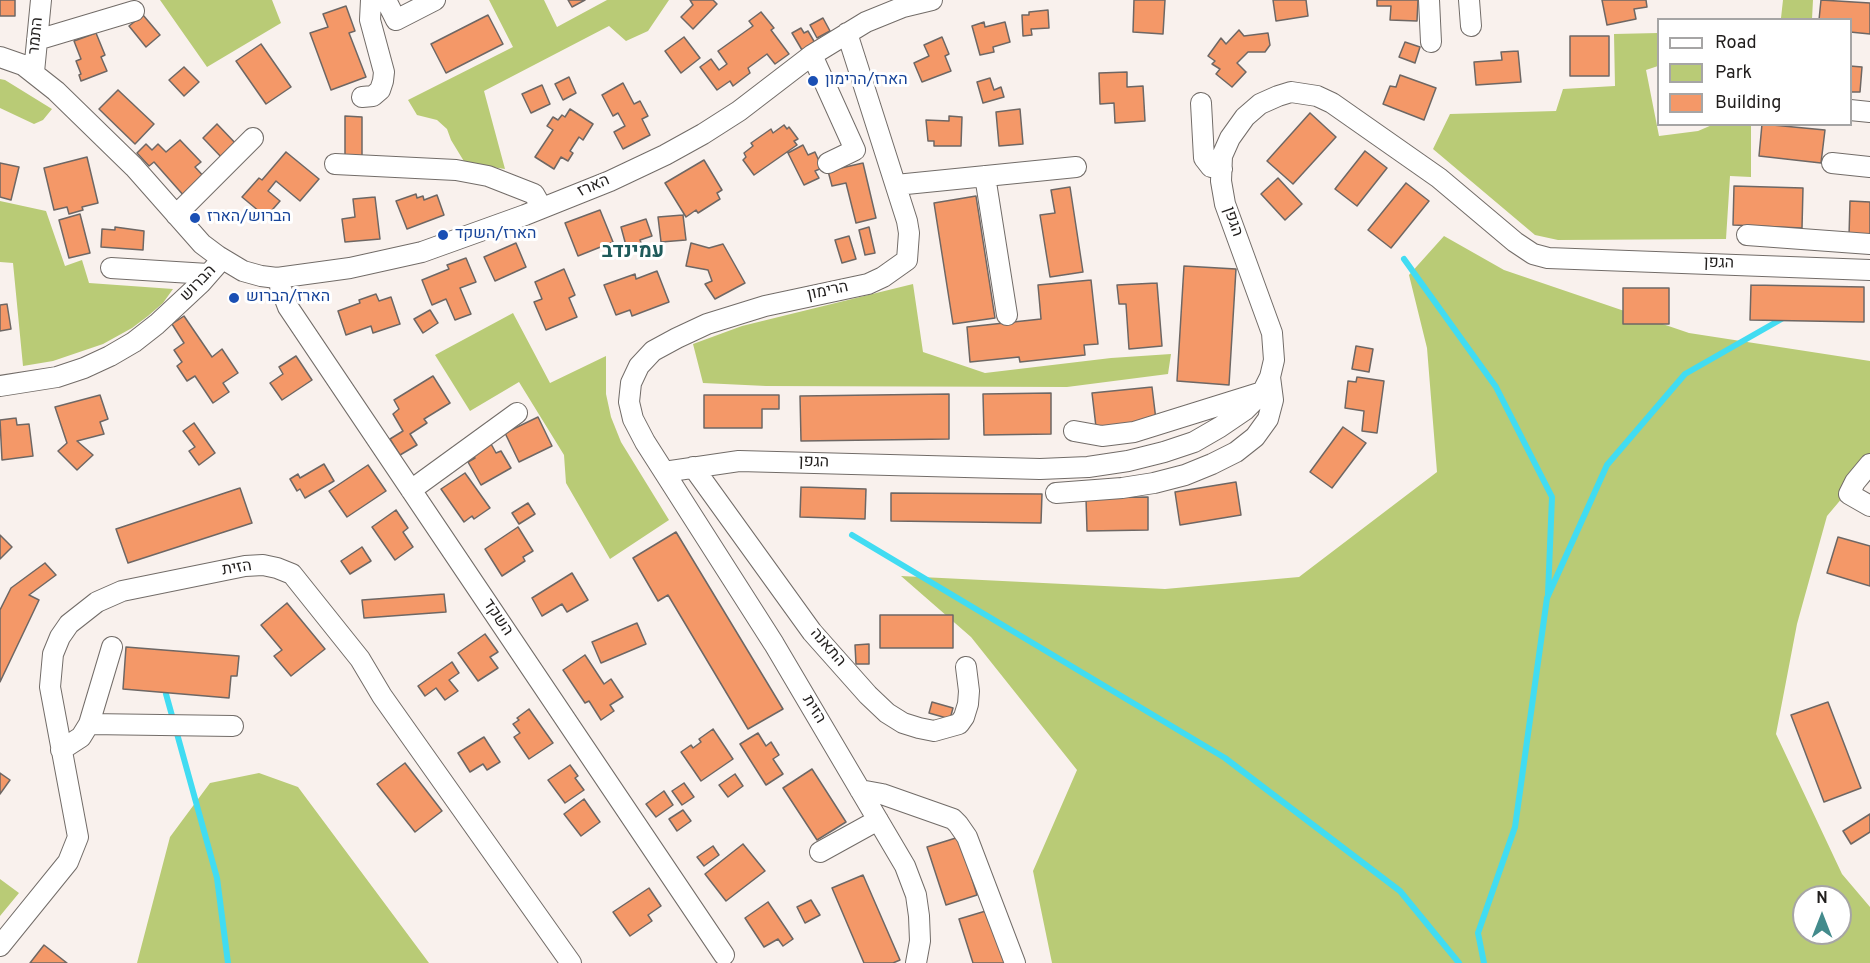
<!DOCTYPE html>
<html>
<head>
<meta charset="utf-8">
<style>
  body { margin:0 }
  #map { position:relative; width:1870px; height:963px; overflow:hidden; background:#f9f1ed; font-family:Overpass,sans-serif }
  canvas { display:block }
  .legend { position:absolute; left:1657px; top:18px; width:195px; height:108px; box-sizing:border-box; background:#fff; border:2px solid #a6a5a5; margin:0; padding:8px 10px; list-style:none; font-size:18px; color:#211e1d }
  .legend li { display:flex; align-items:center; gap:12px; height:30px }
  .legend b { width:30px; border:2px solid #a6a5a5 }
  .north { position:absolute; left:1792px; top:885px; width:60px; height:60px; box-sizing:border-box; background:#fff; border:2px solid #a6a5a5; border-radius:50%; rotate:0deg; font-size:16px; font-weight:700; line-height:24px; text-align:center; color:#211e1d }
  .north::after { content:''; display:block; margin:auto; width:21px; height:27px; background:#438b8c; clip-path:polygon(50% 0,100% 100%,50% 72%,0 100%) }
</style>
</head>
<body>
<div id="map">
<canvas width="1870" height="963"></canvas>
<ul class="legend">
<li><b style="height:8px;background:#fff"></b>Road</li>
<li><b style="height:16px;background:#b9cb76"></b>Park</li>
<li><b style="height:16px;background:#f49868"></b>Building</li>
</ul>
<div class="north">N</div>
</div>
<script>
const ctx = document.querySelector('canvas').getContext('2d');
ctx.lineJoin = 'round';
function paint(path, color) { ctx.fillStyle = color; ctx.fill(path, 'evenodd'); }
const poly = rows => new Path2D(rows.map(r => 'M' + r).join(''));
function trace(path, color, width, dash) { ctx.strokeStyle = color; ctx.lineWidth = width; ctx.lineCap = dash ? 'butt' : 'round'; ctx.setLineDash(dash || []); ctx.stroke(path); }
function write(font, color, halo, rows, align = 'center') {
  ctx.font = font + ' Overpass,Heebo,sans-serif'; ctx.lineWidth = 6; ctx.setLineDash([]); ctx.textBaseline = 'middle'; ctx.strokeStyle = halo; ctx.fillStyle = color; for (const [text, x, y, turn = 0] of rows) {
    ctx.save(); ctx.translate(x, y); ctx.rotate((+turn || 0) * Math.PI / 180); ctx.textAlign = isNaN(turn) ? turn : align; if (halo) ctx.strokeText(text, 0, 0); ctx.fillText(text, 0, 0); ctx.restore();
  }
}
paint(poly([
  [160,0,272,0,281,23,207,67],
  [489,0,544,0,557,27,607,0,669,0,648,31,626,41,609,26,484,91,505,169,465,163,451,140,447,129,437,120,417,115,408,100,513,47],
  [1783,0,1813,0,1812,19,1778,19,1781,18],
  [1658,33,1658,66,1646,70,1659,136,1698,131,1712,125,1751,125,1751,177,1730,176,1726,239,1558,240,1535,235,1433,149,1450,114,1556,111,1563,89,1615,86,1614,34],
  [0,79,5,80,52,109,43,120,34,124,0,108],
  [0,201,46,211,65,266,82,260,89,283,173,289,163,303,148,316,132,328,103,344,53,361,23,366,13,263,0,262],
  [1444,236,1504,270,1689,333,1870,361,1870,465,1827,516,1797,624,1776,734,1842,874,1870,907,1870,963,1052,963,1033,871,1077,770,971,637,901,576,1165,589,1299,577,1437,472,1427,348,1409,275],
  [1804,897,1840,897,1840,933,1804,933],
  [913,284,923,352,985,373,1111,358,1171,354,1168,374,1067,387,766,386,703,383,693,344,742,326],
  [513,313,550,383,606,356,606,394,611,417,621,442,669,520,610,559,566,483,564,455,519,382,470,411,435,355],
  [259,773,298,787,429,963,137,963,170,837,210,783],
  [0,879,19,893,0,916]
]), '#b9cb76');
trace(poly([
  [1404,259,1496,387,1552,497,1548,594],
  [852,535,1225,758,1400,891,1459,963],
  [166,694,217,878,228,963],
  [1484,963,1478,933,1515,827,1547,598,1607,465,1685,374,1785,317]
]), '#41dcf2', 6);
const building = poly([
  [0,0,15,0,15,16,0,16,0,0],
  [568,0,585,0,572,7,568,0],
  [690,0,713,0,717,4,693,29,681,17,693,5,690,0],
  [1134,0,1165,0,1163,34,1133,32,1134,0],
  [1273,0,1306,0,1308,16,1276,21,1273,0],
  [1377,0,1418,0,1417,21,1390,20,1391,6,1377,6,1377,0],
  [1602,0,1646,0,1647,7,1634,9,1636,19,1607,25,1602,0],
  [1821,0,1870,3,1870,34,1850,32,1850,20,1819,20,1821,0],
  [346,6,355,31,349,33,366,77,331,90,310,33,328,27,323,14,346,6],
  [1048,10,1049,28,1031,29,1032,35,1023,36,1022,15,1029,15,1029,12,1048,10],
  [761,12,774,28,771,30,789,54,775,64,767,54,748,68,750,73,733,86,730,81,717,90,700,67,711,59,719,70,727,64,718,51,753,26,749,21,761,12],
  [143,15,160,35,146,47,129,26,143,15],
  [488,15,503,44,446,73,431,44,488,15],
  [823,18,830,31,817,38,810,25,823,18],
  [984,22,985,27,1005,22,1010,42,993,47,994,52,980,55,972,26,984,22],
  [801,28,804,33,808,31,815,43,802,50,792,33,801,28],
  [1239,30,1244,36,1268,33,1270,45,1265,52,1248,52,1237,63,1246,72,1232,87,1216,74,1220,69,1212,64,1215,61,1208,56,1221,38,1226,44,1239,30],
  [96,33,105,55,101,57,107,71,81,81,79,75,81,74,76,61,81,59,74,41,96,33],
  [1570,36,1609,36,1609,76,1570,76,1570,36],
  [684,37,700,58,681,73,665,51,684,37],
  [942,37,949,54,945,56,951,71,922,82,914,63,929,56,924,45,942,37],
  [1405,42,1420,47,1415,63,1399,57,1405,42],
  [261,44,291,87,266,104,236,61,261,44],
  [1518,51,1521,82,1476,85,1474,62,1502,60,1501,52,1518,51],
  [1850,66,1862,67,1860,92,1850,92,1850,66],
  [184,67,199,82,184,96,169,80,184,67],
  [1127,72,1127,87,1143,86,1145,121,1115,123,1114,103,1100,104,1099,73,1127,72],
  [1400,75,1436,88,1424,120,1383,104,1390,86,1396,87,1400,75],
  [569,77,576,93,563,100,555,84,569,77],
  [990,78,994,90,1001,87,1004,97,983,103,977,82,990,78],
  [623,83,634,104,640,101,648,116,642,119,650,135,623,149,614,132,625,126,618,113,613,116,602,95,623,83],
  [542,85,550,104,531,113,522,94,542,85],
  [118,90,154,124,135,144,99,109,118,90],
  [570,109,593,124,583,140,579,137,570,151,573,153,568,161,561,157,554,169,535,157,553,130,547,126,553,117,558,120,562,115,565,117,570,109],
  [1020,109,1023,144,999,146,996,112,1020,109],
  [1310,113,1336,137,1293,184,1267,161,1310,113],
  [345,116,362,117,362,156,345,156,345,116],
  [949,116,962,117,961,146,934,146,934,141,928,141,926,120,949,121,949,116],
  [217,124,239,147,225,161,203,138,217,124],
  [1762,124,1825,130,1821,163,1759,156,1762,124],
  [784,125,787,129,789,127,798,139,794,141,797,145,754,175,743,160,746,157,744,153,753,146,751,143,771,129,773,133,784,125],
  [180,140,201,162,195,167,206,179,185,197,154,162,149,166,137,153,146,144,152,150,158,144,166,152,180,140],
  [803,145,808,155,815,152,822,168,815,171,819,178,804,185,788,153,803,145],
  [1365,151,1387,168,1357,206,1335,189,1365,151],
  [286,152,319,179,300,201,276,181,268,191,280,201,266,217,242,197,259,178,262,180,286,152],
  [87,157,98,203,82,207,83,210,69,214,67,207,54,210,44,168,87,157],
  [704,160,722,190,717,193,720,199,698,213,696,210,686,217,665,183,704,160],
  [0,163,19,167,11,200,0,197,0,163],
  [863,163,876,218,856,223,846,183,832,186,828,171,863,163],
  [1278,178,1302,204,1285,220,1261,194,1278,178],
  [1406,183,1429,201,1391,248,1368,230,1406,183],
  [1734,186,1803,188,1802,228,1733,225,1734,186],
  [1070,187,1083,272,1050,277,1040,215,1055,213,1051,190,1070,187],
  [416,194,417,198,423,196,424,200,437,195,444,215,407,229,396,201,416,194],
  [976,196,995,318,953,324,934,203,976,196],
  [375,197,380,239,345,242,342,219,355,217,353,199,375,197],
  [1850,201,1870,202,1870,237,1849,236,1850,201],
  [600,210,613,242,578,256,565,223,600,210],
  [80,214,90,253,69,258,59,220,80,214],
  [683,215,686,240,661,242,658,217,683,215],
  [646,219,652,236,640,240,643,248,628,253,621,227,646,219],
  [115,227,144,231,143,250,101,247,102,229,115,230,115,227],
  [869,227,875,253,865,255,859,230,869,227],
  [849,236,856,259,842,263,835,240,849,236],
  [516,243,526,267,495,281,484,257,516,243],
  [691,243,709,248,723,244,745,283,715,299,705,284,712,281,708,270,686,266,691,243],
  [466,258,476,282,460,288,471,314,455,320,446,299,432,305,422,280,449,269,447,265,466,258],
  [1184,266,1236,269,1229,385,1177,381,1184,266],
  [564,269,575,295,569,298,577,317,546,330,534,302,542,299,535,282,564,269],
  [657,271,669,302,632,316,630,310,616,315,604,285,635,274,636,279,657,271],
  [1091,280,1098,344,1084,345,1085,355,1020,362,1019,357,970,362,967,327,1041,319,1038,285,1091,280],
  [1157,283,1162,346,1129,349,1126,304,1119,304,1117,285,1157,283],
  [1751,285,1864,287,1864,322,1750,320,1751,285],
  [1623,288,1669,288,1669,324,1623,324,1623,288],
  [376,294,379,301,391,297,400,324,373,333,371,326,346,335,338,311,360,303,359,300,376,294],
  [7,304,11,329,0,331,0,305,7,304],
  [430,310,438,323,423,333,414,319,430,310],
  [184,316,212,357,222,349,238,373,223,383,229,392,213,403,195,376,187,381,177,366,182,362,174,350,184,343,172,324,184,316],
  [1356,346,1373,349,1369,372,1352,369,1356,346],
  [296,356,312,380,282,400,270,383,283,374,279,367,296,356],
  [433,376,450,403,424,419,427,423,410,434,417,445,400,455,390,439,403,431,393,414,399,409,394,400,433,376],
  [1357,377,1384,381,1377,433,1362,431,1364,411,1345,408,1348,381,1356,382,1357,377],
  [1152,387,1156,420,1096,427,1092,393,1152,387],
  [1051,393,1051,434,984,435,983,394,1051,393],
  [949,394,949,439,801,441,800,396,949,394],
  [100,395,108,419,100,422,104,434,77,441,93,455,77,470,58,451,67,443,55,407,100,395],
  [704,395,779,395,779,409,762,409,762,428,704,428,704,395],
  [538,417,552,446,519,462,505,433,538,417],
  [16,418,17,425,29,424,33,456,2,460,0,420,16,418],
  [194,423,215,453,199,465,189,451,195,447,183,431,194,423],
  [1343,427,1366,443,1332,488,1310,472,1343,427],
  [490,442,496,453,501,451,511,468,481,485,468,462,475,458,472,452,490,442],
  [324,464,334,481,305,498,300,489,297,491,290,479,298,474,300,478,324,464],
  [368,465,386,491,347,517,329,491,368,465],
  [465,473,490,508,474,519,472,516,464,522,441,489,465,473],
  [1236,482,1241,515,1180,525,1175,492,1236,482],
  [801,487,866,489,865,519,800,517,801,487],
  [240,488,252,523,128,563,116,529,240,488],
  [891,493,1042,494,1041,523,891,521,891,493],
  [1148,497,1148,530,1087,531,1086,498,1148,497],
  [528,503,535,514,519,524,512,513,528,503],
  [396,510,408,528,403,532,413,547,395,560,372,527,396,510],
  [518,527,533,551,523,557,525,561,502,576,485,549,518,527],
  [676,532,783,709,748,729,668,595,658,601,633,558,676,532],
  [0,535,12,547,0,559,0,535],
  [1838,537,1870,546,1870,586,1827,573,1838,537],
  [362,547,371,561,350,574,341,561,362,547],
  [45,563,56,575,29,595,39,600,0,682,0,610,11,588,45,563],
  [572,573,588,600,567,612,562,604,542,616,532,598,572,573],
  [444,594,446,612,364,618,362,600,444,594],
  [287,603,325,649,291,676,274,656,282,650,261,625,287,603],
  [880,615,953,615,953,648,880,648,880,615],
  [637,623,646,644,601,663,592,642,637,623],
  [485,634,498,652,490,657,498,668,478,681,458,653,485,634],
  [869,644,869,664,856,664,855,645,869,644],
  [126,647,239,656,237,676,231,676,229,698,123,689,126,647],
  [585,655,604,684,611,679,623,697,610,705,614,711,601,720,589,701,585,703,563,670,585,655],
  [452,662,459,673,449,680,458,691,445,700,436,688,425,696,418,686,452,662],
  [932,702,953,708,950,719,929,713,932,702],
  [1828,702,1861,788,1824,802,1791,715,1828,702],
  [529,709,553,743,529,759,514,737,520,733,513,724,519,720,517,718,529,709],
  [713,729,733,759,701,781,681,752,691,745,693,748,701,742,699,739,713,729],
  [758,733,766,746,771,742,779,755,773,759,783,774,766,785,740,744,758,733],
  [484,737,500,762,487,770,483,764,470,772,458,753,484,737],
  [405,763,442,811,415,832,377,784,405,763],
  [570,765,578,776,575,778,584,790,565,803,548,780,570,765],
  [812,769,846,822,817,840,783,788,812,769],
  [0,773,10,780,0,794,0,773],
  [735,774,743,786,728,797,719,785,735,774],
  [684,783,694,797,682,805,672,791,684,783],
  [664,791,673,805,656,817,646,804,664,791],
  [584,799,600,822,581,836,564,814,584,799],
  [683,810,691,821,677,831,669,819,683,810],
  [1870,814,1870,832,1851,844,1843,831,1870,814],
  [959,837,977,895,946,905,927,847,959,837],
  [743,844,765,871,726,901,705,874,743,844],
  [713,846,719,855,704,866,697,857,713,846],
  [863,875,900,960,893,963,864,963,832,888,863,875],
  [649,888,661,906,648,915,652,921,630,936,613,912,649,888],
  [811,900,820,915,805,923,797,907,811,900],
  [768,902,793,939,783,946,778,939,764,947,745,918,768,902],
  [989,910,1006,963,973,963,959,919,989,910],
  [44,945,67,963,30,963,44,945]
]);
paint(building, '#f49868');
trace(building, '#6e6764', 1.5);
const minor = poly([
  [386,0,396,20,435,0],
  [1429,0,1431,42],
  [1469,0,1471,26],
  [847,33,907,221,909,233,907,260,883,277,868,284,765,306,707,324,677,338,653,351,639,366,631,383,629,402,633,419,645,442,774,644,905,866,916,895,919,916,920,941,916,963],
  [37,40,134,11],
  [812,55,855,150,828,163],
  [0,57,23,65,56,91,134,167,202,244,218,256,243,271,261,276,277,278,350,268,422,252,525,215,610,181,665,155,703,134,739,111,812,55,866,22,903,7,932,0],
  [34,72,41,0],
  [362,97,373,96,380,90,383,81,384,72,370,20,371,0],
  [1201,103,1204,158,1211,167,1222,169],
  [1850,110,1870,112],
  [1832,163,1870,167],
  [335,164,456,170,488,176,534,194,542,208],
  [985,176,1007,315],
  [896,185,1076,167],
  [176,215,253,138],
  [1747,235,1870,244],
  [111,268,208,274],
  [277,278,288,307,724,955],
  [0,386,57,377,84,368,110,356,134,342,157,324,201,283,222,259],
  [1074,431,1102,436,1134,432,1259,393],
  [1870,464,1855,482,1849,494,1870,506],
  [693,467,812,632,868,695,887,713,903,723,919,728,934,731,959,724,964,717,968,704,969,691,966,667],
  [664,472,739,461,1040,469,1088,467,1128,461,1164,452,1194,442,1220,427,1245,410,1262,393,1270,377,1274,360,1272,333,1225,204,1221,181,1222,156,1230,138,1245,117,1260,104,1278,96,1291,92,1317,96,1332,103,1439,178,1515,242,1533,254,1548,258,1870,270],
  [411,490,517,413],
  [1056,493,1122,488,1154,483,1185,475,1212,464,1236,452,1255,437,1268,419,1273,400,1270,377],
  [89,724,233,726],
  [61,750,81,737,89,724,112,647],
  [860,790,882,794,953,819,958,824,967,837,1015,963],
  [820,852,878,820],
  [0,946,68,862,78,837,50,687,53,654,60,637,69,624,97,602,122,591,245,566,263,565,277,568,292,574,360,659,382,696,571,963]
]);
trace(minor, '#726c68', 22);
trace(minor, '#fff', 20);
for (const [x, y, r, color] of [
  [813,81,6,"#1a4fb4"],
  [195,218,6,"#1a4fb4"],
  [443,235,6,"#1a4fb4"],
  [234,298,6,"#1a4fb4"]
]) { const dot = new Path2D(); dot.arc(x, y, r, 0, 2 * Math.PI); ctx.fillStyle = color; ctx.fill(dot); trace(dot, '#fff', 2); }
write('16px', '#211e1d', '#fff', [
  ["התמר",37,36,-84],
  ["הארז",594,187,-23],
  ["הגפן",1232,222,71],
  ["הגפן",1719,264,2],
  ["הברוש",199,284,-46],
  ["הרימון",828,292,-12],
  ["הגפן",814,463,2],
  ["הזית",237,569,-9],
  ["השקד",497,618,56],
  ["התאנה",827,648,49],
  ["הזית",813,710,59]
]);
write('16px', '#164399', '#fff', [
  ["הארז/הרימון",825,81],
  ["הברוש/הארז",207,218],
  ["הארז/השקד",455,235],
  ["הארז/הברוש",246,298]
], 'left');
write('bold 20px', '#1e5a5a', '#fff', [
  ["עמינדב",633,253]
]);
</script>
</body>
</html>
